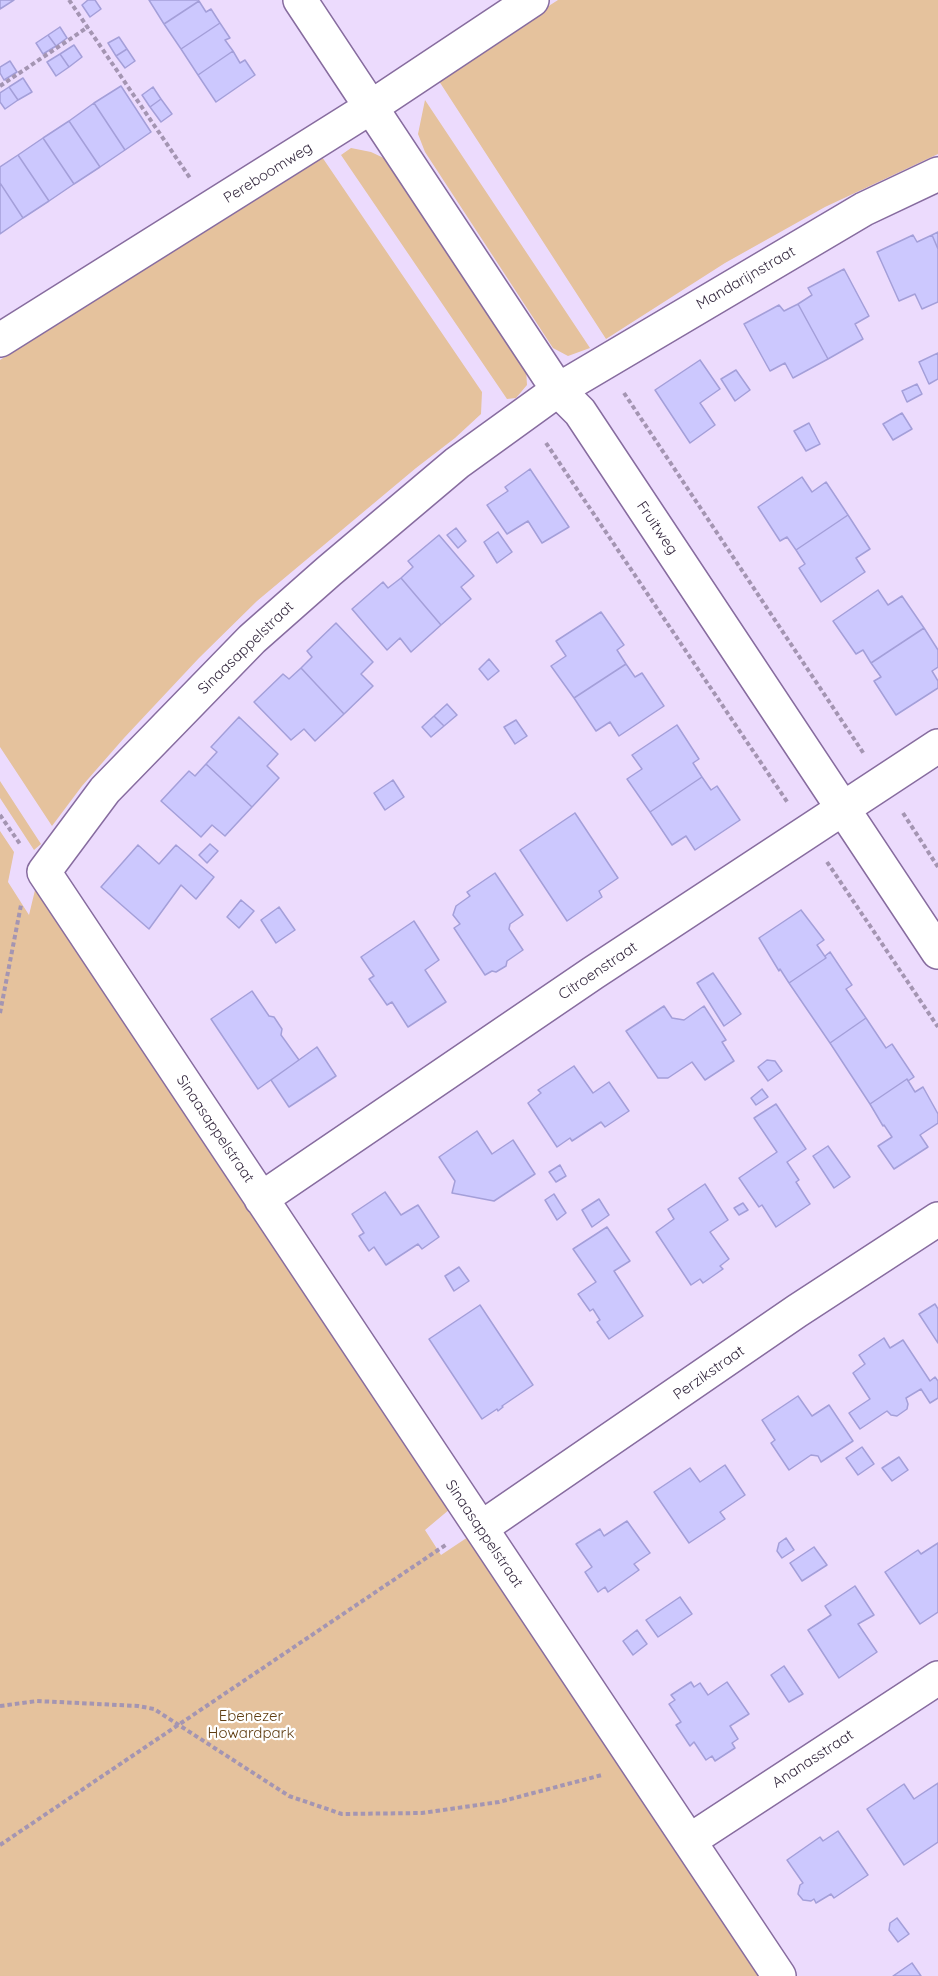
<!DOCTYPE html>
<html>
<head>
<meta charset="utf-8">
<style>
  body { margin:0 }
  canvas { display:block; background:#ecdbfd }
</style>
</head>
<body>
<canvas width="938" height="1976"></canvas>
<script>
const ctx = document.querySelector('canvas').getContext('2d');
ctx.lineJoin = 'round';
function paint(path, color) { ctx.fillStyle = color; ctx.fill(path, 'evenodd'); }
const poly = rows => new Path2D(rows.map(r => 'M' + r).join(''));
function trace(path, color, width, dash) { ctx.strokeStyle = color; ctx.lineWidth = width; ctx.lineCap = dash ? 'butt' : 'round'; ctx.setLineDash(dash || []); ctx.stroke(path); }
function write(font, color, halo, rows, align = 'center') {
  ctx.font = font + ' Quicksand,sans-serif'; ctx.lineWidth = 4.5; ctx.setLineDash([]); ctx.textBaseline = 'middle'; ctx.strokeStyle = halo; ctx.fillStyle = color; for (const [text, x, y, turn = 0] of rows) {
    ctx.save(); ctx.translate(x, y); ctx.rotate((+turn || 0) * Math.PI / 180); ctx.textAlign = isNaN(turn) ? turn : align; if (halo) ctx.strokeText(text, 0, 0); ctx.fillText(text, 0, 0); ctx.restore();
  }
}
paint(poly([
  [558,0,938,0,938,154,825,207,725,263,606,339,437,78],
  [425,100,590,348,568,356,553,348,425,152,418,134],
  [351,148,371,152,390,161,526,369,527,385,516,398,507,399,341,155],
  [320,154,482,392,481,414,455,438,416,468,257,601,199,658,124,738,82,786,52,826,0,747,0,360],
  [0,781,41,844,34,850,0,798],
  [0,831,14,852,8,882,29,915,36,886,450,1509,425,1530,441,1555,468,1537,760,1976,0,1976]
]), '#e5c29d');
const building = poly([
  [0,0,14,0,0,9,0,0],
  [88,0,95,0,101,9,90,17,82,5,88,0],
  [149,0,198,0,199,1,164,24,149,0],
  [199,1,206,12,211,9,220,23,181,49,164,24,199,1],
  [220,23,230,38,225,40,233,51,198,75,181,49,220,23],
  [60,27,67,38,56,46,48,35,60,27],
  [48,35,56,46,43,54,36,43,48,35],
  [119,37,127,49,116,56,108,43,119,37],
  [74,45,82,57,69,67,60,54,74,45],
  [127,49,135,61,125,68,116,56,127,49],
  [233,51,240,63,245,60,255,75,216,102,198,75,233,51],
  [60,54,69,67,56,76,47,62,60,54],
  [10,61,17,72,4,80,0,73,0,67,10,61],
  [23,78,32,92,18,100,9,87,23,78],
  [121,86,151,132,125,150,94,103,121,86],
  [9,87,18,100,5,109,0,102,0,93,9,87],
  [153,87,161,99,150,107,142,95,153,87],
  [161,99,172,114,161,122,150,107,161,99],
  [94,103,125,150,100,167,69,121,94,103],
  [69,121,100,167,74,184,43,138,69,121],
  [43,138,74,184,49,201,18,155,43,138],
  [18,155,49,201,23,218,0,183,0,167,18,155],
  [0,183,23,218,0,234,0,183],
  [938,232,938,249,932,235,938,232],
  [913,235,917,242,932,235,938,249,938,302,922,309,915,294,899,301,877,252,913,235],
  [844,269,869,316,855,324,863,339,828,359,798,304,812,295,808,288,844,269],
  [798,304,828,359,793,378,785,363,770,371,744,324,779,305,784,311,798,304],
  [938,353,938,379,929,384,919,362,938,353],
  [700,360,720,389,700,403,715,425,690,443,655,390,700,360],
  [736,370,750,390,735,401,721,379,736,370],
  [917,384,922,394,907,402,902,391,917,384],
  [902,413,912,429,893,440,883,424,902,413],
  [809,423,820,444,806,451,794,431,809,423],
  [530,469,569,527,542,543,528,521,507,534,487,505,508,491,505,487,530,469],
  [802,477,812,492,826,482,848,515,796,550,787,537,780,541,758,507,802,477],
  [848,515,870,549,856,558,865,572,821,602,799,568,805,564,796,550,848,515],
  [456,528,466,541,458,548,447,535,456,528],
  [498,532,512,552,497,563,484,542,498,532],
  [439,535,474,576,461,587,471,599,441,625,401,578,413,567,408,561,439,535],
  [401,578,441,625,411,652,400,638,387,650,352,609,383,582,388,588,401,578],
  [878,590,888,605,902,596,924,628,871,663,863,650,856,654,833,621,878,590],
  [601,612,624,645,617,650,626,664,574,698,551,666,566,656,556,641,601,612],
  [336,623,373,662,361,674,373,686,344,714,301,668,312,657,307,651,336,623],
  [924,628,938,650,938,667,932,671,938,681,938,688,896,715,874,681,881,677,871,663,924,628],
  [489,659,499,671,488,680,479,669,489,659],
  [626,664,635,677,642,673,664,706,619,736,610,722,596,731,574,698,626,664],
  [301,668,344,714,315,741,304,729,291,740,254,702,283,674,289,679,301,668],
  [447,704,457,715,444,726,434,716,447,704],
  [434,716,444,726,431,737,422,727,434,716],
  [239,717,278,754,267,766,279,778,252,807,206,764,217,752,211,747,239,717],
  [516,720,527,736,515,744,504,727,516,720],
  [677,725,699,759,693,763,702,777,650,812,627,779,642,769,632,755,677,725],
  [206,764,252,807,225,836,212,825,201,837,161,801,189,771,195,776,206,764],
  [702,777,711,790,717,786,740,820,695,850,686,836,672,845,650,812,702,777],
  [393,780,404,797,385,810,374,793,393,780],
  [575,813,618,878,599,891,602,897,567,921,520,850,575,813],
  [210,844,218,851,207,863,199,855,210,844],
  [138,845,159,864,176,845,214,877,196,899,181,885,149,929,101,887,138,845],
  [495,873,523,915,510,924,509,929,523,950,507,961,506,966,496,972,492,971,485,975,454,928,460,924,453,915,456,906,470,896,467,892,495,873],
  [241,900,254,911,239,928,227,917,241,900],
  [279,907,295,930,276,943,261,920,279,907],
  [801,910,824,940,817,945,826,958,789,983,780,969,779,971,759,938,801,910],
  [414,921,439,960,425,970,446,1002,408,1027,392,1002,387,1005,369,979,374,976,361,957,414,921],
  [830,952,852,985,846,989,866,1018,830,1043,789,983,826,958,825,956,830,952],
  [713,973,741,1014,724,1026,697,983,713,973],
  [252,991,269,1016,274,1017,282,1029,281,1035,299,1060,258,1089,211,1019,252,991],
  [664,1006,672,1018,684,1020,704,1006,726,1040,722,1042,734,1061,705,1080,692,1062,668,1078,658,1078,626,1031,664,1006],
  [866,1018,886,1048,892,1044,914,1077,908,1081,907,1079,870,1104,830,1043,866,1018],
  [317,1047,336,1076,289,1107,271,1080,317,1047],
  [767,1060,775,1061,782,1071,768,1081,758,1067,767,1060],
  [574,1066,593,1093,609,1082,629,1111,605,1127,601,1122,572,1141,570,1138,557,1147,528,1103,541,1093,538,1090,574,1066],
  [907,1079,915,1092,923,1087,938,1114,938,1123,920,1135,928,1147,894,1169,878,1146,892,1137,884,1125,883,1126,870,1104,907,1079],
  [762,1089,768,1097,756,1105,751,1098,762,1089],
  [776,1104,806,1149,787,1162,799,1180,796,1182,810,1204,776,1227,762,1205,759,1207,739,1178,777,1152,754,1118,776,1104],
  [477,1131,492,1154,513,1140,535,1174,494,1201,452,1193,455,1181,439,1157,477,1131],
  [828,1146,850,1177,834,1188,813,1156,828,1146],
  [560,1165,566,1176,556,1182,549,1172,560,1165],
  [705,1184,728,1220,710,1232,729,1259,720,1266,723,1269,703,1283,700,1279,691,1285,656,1232,674,1219,668,1209,705,1184],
  [385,1192,401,1215,418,1205,439,1237,422,1249,418,1244,386,1265,374,1247,369,1251,359,1236,364,1233,352,1214,385,1192],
  [554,1194,566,1213,557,1220,545,1200,554,1194],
  [599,1199,609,1215,592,1227,582,1210,599,1199],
  [743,1203,748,1210,739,1215,734,1208,743,1203],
  [607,1227,630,1261,614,1271,643,1316,609,1339,597,1322,600,1320,593,1309,590,1311,578,1294,596,1282,573,1249,607,1227],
  [459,1267,469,1281,454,1291,445,1276,459,1267],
  [935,1304,938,1309,938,1343,919,1314,935,1304],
  [480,1305,533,1385,502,1406,503,1407,498,1411,497,1409,482,1419,429,1339,480,1305],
  [884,1338,890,1348,903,1340,930,1381,935,1377,938,1381,938,1398,930,1403,921,1389,906,1398,908,1404,907,1409,897,1416,891,1415,887,1411,860,1429,849,1413,870,1399,853,1373,865,1364,859,1355,884,1338],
  [798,1396,812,1416,829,1405,853,1441,821,1462,818,1456,811,1455,789,1470,771,1443,775,1440,762,1420,798,1396],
  [862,1447,874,1464,858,1475,846,1458,862,1447],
  [899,1457,908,1470,892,1481,882,1468,899,1457],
  [725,1465,745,1495,720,1512,725,1519,689,1543,654,1492,690,1468,700,1482,725,1465],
  [627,1521,650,1553,634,1564,639,1570,608,1592,605,1587,598,1592,585,1572,592,1567,576,1544,600,1529,604,1536,627,1521],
  [786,1538,794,1550,782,1558,777,1551,779,1543,786,1538],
  [938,1543,938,1612,920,1624,885,1572,918,1550,921,1554,938,1543],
  [814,1547,827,1565,802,1581,790,1563,814,1547],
  [855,1586,874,1615,858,1624,877,1652,839,1678,808,1630,831,1615,825,1606,855,1586],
  [680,1597,692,1614,658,1637,646,1620,680,1597],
  [637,1630,647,1644,633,1655,623,1641,637,1630],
  [784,1666,803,1694,789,1702,771,1675,784,1666],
  [691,1682,694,1687,700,1683,708,1695,727,1682,749,1714,730,1726,738,1739,732,1743,735,1748,715,1761,712,1756,706,1760,694,1742,690,1746,676,1725,681,1722,669,1704,675,1700,671,1695,691,1682],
  [938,1783,938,1842,904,1865,867,1809,904,1784,914,1799,938,1783],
  [838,1831,868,1875,834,1898,831,1894,816,1903,814,1899,811,1901,803,1900,798,1894,800,1885,803,1883,787,1860,820,1837,823,1841,838,1831],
  [897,1918,909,1934,898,1942,889,1930,890,1923,897,1918],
  [912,1963,921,1976,893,1976,912,1963]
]);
paint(building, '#ccc8fe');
trace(building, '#a49fd9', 1.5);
const minor = poly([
  [300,0,558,390,580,412,938,952],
  [0,340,371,107,532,0],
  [261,1199,593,973,938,746],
  [481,1528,797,1311,938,1219],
  [689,1841,938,1678],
  [779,1976,44,872,105,790,252,639,329,571,457,463,558,390,864,209,938,174]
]);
trace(minor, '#876c9f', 36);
trace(poly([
  [69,0,190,178],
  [0,86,88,27],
  [624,393,864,754],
  [546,443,788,803],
  [903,813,938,867],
  [0,815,20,844],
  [827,862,938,1027],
  [0,1013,21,905],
  [0,1706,37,1701,138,1706,154,1709,289,1796,342,1814,422,1813,499,1802,602,1775],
  [0,1845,447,1544]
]), '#a495b2', 4, [4.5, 3]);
trace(minor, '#fff', 33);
write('15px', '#35293f', '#fff', [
  ["Pereboomweg",268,173,-32],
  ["Mandarijnstraat",746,278,-30],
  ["Fruitweg",657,528,56],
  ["Sinaasappelstraat",246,648,-44],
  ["Citroenstraat",598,971,-34],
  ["Sinaasappelstraat",215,1129,56],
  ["Perzikstraat",709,1373,-35],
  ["Sinaasappelstraat",484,1534,56],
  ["Ananasstraat",813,1759,-33]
]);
write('15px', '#5f3d12', '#fff', [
  ["Ebenezer",251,1716],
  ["Howardpark",251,1733]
]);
</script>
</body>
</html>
